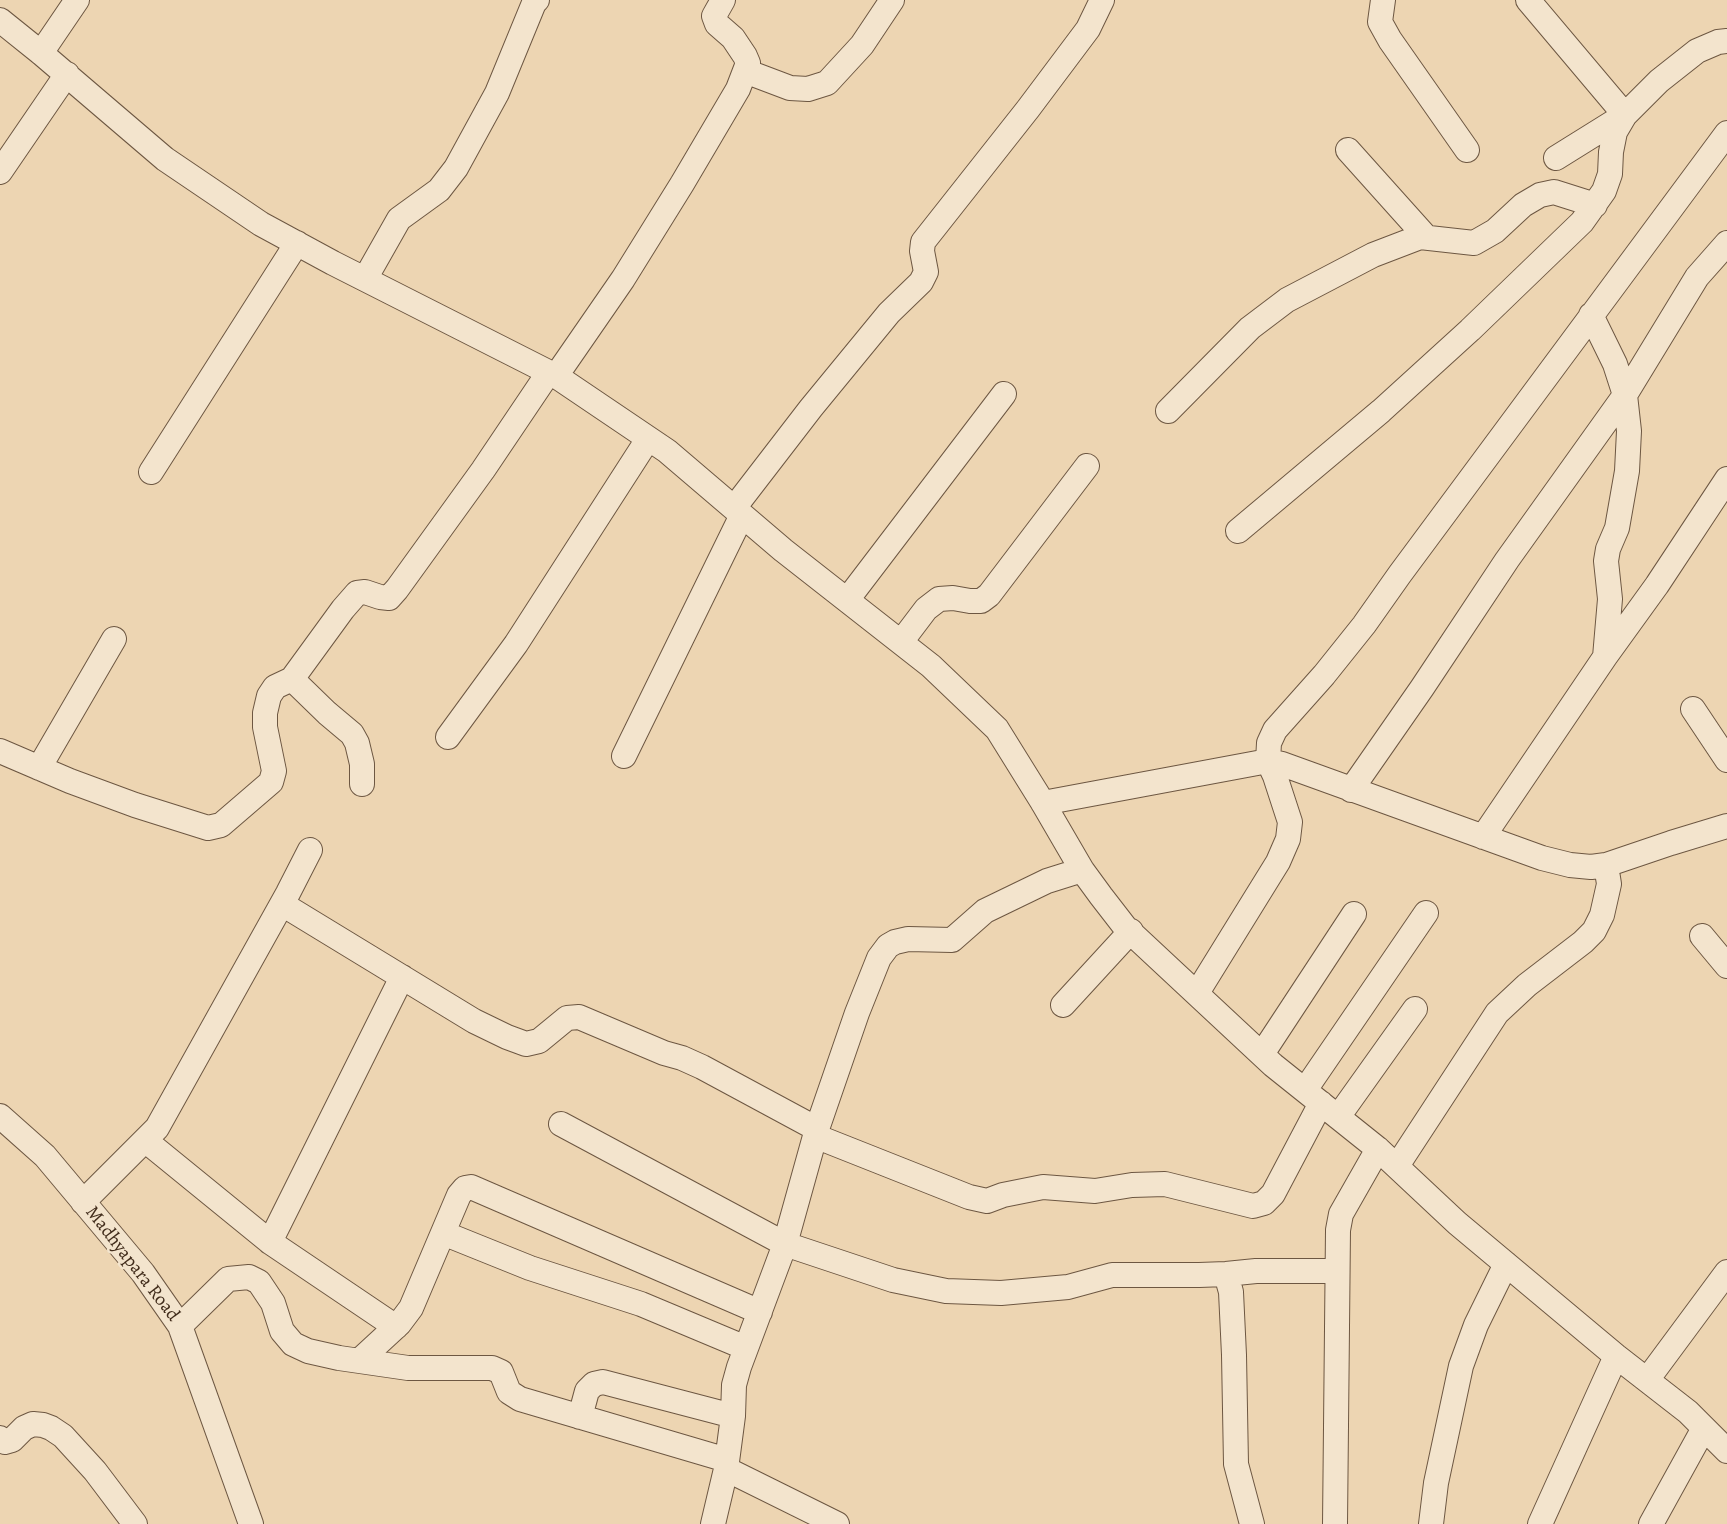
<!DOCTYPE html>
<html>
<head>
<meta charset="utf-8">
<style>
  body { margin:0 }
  canvas { display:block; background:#edd5b2 }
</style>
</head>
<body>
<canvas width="1727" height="1524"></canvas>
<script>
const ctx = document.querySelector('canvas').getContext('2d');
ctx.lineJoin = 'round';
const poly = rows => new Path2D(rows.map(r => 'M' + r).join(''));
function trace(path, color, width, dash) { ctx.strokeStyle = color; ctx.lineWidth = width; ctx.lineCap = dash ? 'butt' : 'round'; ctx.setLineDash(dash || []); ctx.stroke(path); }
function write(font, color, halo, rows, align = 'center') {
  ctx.font = font + ' Alegreya,serif'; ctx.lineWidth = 5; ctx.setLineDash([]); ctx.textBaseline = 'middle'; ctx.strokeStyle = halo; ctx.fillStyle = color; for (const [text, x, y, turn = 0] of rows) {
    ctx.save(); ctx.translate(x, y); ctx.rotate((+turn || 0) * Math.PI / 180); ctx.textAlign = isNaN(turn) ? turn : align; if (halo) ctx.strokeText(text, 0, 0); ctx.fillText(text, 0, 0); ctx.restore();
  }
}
const minor = poly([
  [1383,0,1380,22,1390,40,1467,150],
  [1528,0,1625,115,1556,158],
  [0,20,41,53,165,159,261,224,333,263,556,376,667,451,783,550,931,666,997,729,1043,803,1082,870,1101,896,1125,927,1273,1065,1378,1149,1457,1223,1616,1356,1688,1412,1727,1451],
  [41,53,77,0],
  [745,71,790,88,808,89,827,83,862,45,892,0],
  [1348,150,1426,237],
  [0,172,67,74],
  [365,279,399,219,439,190,456,168,497,93,534,3,537,0],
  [1591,315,1615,364,1625,395,1629,431,1627,471,1617,528,1608,549,1606,561,1610,599,1605,657],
  [556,376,623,279,682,184,738,89,748,63,745,56,733,38,717,24,714,16,723,0],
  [1168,411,1250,328,1287,300,1373,255,1420,237,1474,243,1495,231,1523,205,1540,195,1554,192,1595,205],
  [151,472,297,243],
  [734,508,811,408,889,313,921,282,926,272,922,251,923,242,1028,109,1088,29,1102,0],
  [1238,531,1381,411,1470,330,1582,222,1604,191,1610,174,1611,152,1615,132,1625,115,1659,81,1697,51,1718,42,1727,41],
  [847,600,1004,394],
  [901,642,926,609,939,599,953,598,970,601,981,601,989,595,1087,466],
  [292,679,327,713,352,734,357,743,362,764,362,784],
  [1693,709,1727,760],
  [448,737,516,644,648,439],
  [0,751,70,781,135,805,208,828,221,825,271,782,274,771,265,727,265,713,269,696,275,687,292,679,343,609,357,593,365,592,380,597,389,598,397,589,483,470,549,372],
  [624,756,742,515],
  [39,768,114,639],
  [1351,790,1422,688,1507,560,1625,395,1697,277,1727,243],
  [1043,803,1268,761,1282,764,1542,858,1570,865,1591,867,1606,865,1671,843,1727,826],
  [1483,837,1605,657,1657,585,1727,479],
  [282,904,474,1021,507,1037,526,1044,539,1041,567,1018,579,1017,664,1053,682,1058,702,1067,817,1129],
  [1702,936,1727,966],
  [1197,993,1278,862,1288,839,1290,822,1275,776,1268,761,1269,743,1275,730,1324,675,1364,625,1400,574,1727,133],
  [1063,1005,1131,931],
  [1262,1054,1354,914],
  [1305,1090,1426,913],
  [0,1116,45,1156,143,1273,180,1326,251,1524],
  [1338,1117,1415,1009],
  [561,1124,785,1244,893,1280,946,1291,1001,1293,1068,1287,1112,1275,1199,1275,1226,1274,1256,1271,1337,1271],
  [815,1136,969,1197,987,1201,1003,1195,1043,1187,1095,1191,1132,1185,1165,1184,1253,1206,1264,1203,1273,1194,1321,1103],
  [146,1141,270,1242,396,1327],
  [1397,1166,1497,1013,1527,985,1583,942,1594,931,1602,915,1609,884,1606,865],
  [83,1202,157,1128,288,893,310,850],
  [443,1233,530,1268,641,1304,746,1348],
  [270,1242,402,977],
  [1226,1274,1231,1292,1234,1355,1236,1464,1252,1524],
  [180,1326,228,1279,249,1277,259,1282,273,1303,282,1331,293,1344,308,1351,339,1358,408,1368,492,1368,501,1372,509,1392,520,1399,727,1460],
  [360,1360,399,1324,411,1308,459,1195,465,1188,471,1187,760,1312],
  [1647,1380,1727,1272],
  [580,1417,587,1391,594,1384,603,1382,733,1416],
  [0,1438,5,1442,12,1440,24,1428,33,1424,43,1425,51,1428,63,1436,95,1471,135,1524],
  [726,1469,837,1524],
  [713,1524,726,1469,733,1416,734,1385,739,1367,785,1244,817,1129,857,1013,879,958,888,946,895,942,908,939,952,940,985,911,1047,881,1082,870],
  [1335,1524,1338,1230,1341,1214,1378,1149],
  [1431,1524,1436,1483,1461,1366,1476,1325,1506,1264],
  [1540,1524,1616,1356],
  [1651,1524,1704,1428]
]);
trace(minor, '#6d5742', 26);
trace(minor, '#f3e4cd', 24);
write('19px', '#422d1c', '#f3e4cd', [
  ["Madhyapara Road",132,1264,52]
]);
</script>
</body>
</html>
